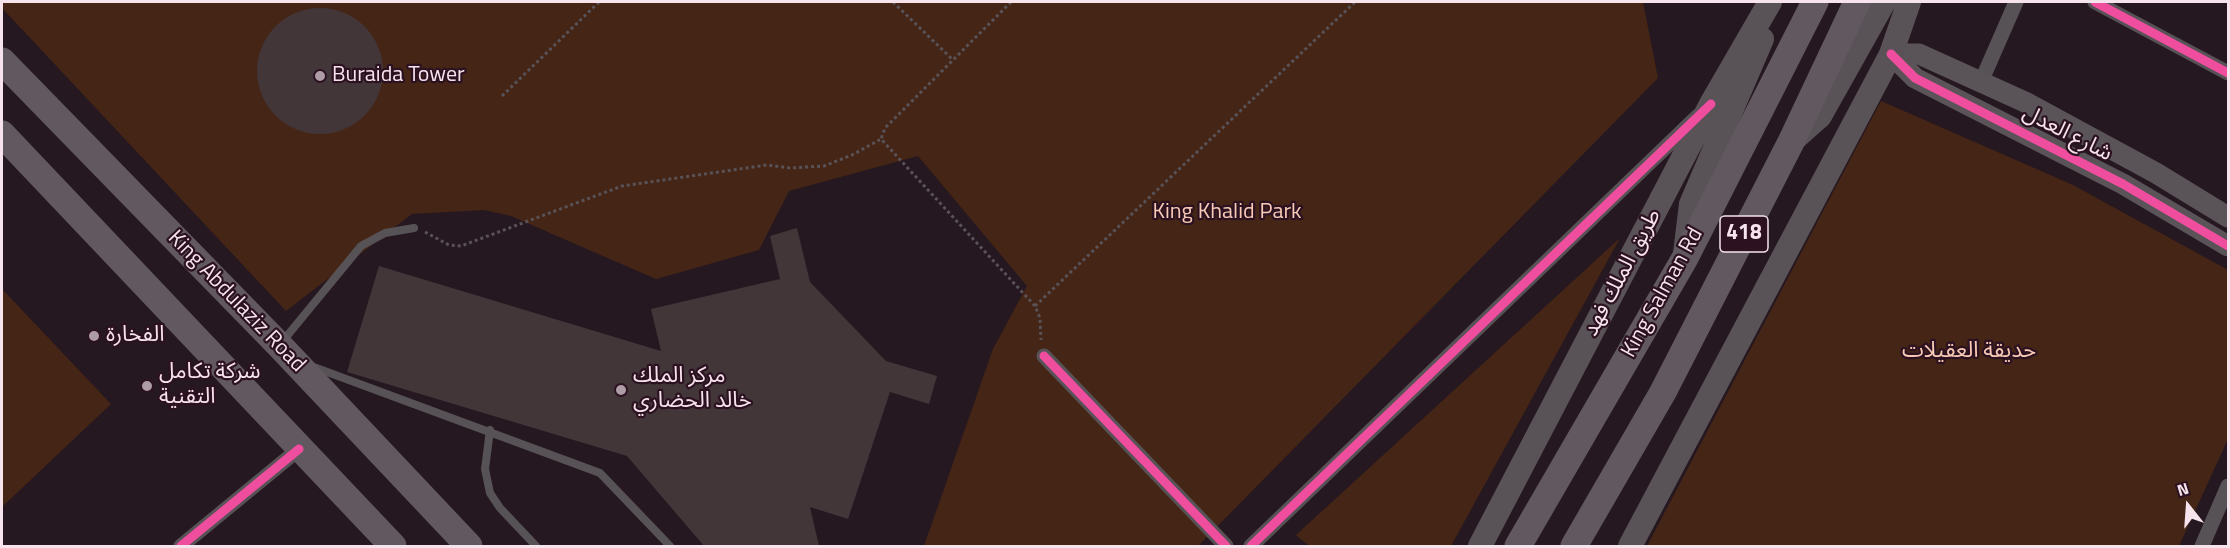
<!DOCTYPE html>
<html>
<head>
<meta charset="utf-8">
<style>
  body { margin:0 }
  #map { position:relative; width:2230px; height:548px; overflow:hidden; background:#261820; font-family:"Titillium Web",sans-serif }
  canvas { display:block }
  .frame { position:absolute; inset:0; border:3px solid #f6e3ec; pointer-events:none }
  .north { position:absolute; left:2158px; top:476px; width:60px; height:60px; -webkit-text-stroke:4px #2c1221; paint-order:stroke; rotate:343deg; font-size:16px; font-weight:700; line-height:24px; text-align:center; color:#f6e3ec }
  .north::after { content:''; display:block; margin:auto; width:21px; height:27px; background:#f6e3ec; clip-path:polygon(50% 0,100% 100%,50% 72%,0 100%) }
</style>
</head>
<body>
<div id="map">
<canvas width="2230" height="548"></canvas>
<div class="frame"></div>
<div class="north">N</div>
</div>
<script>
const ctx = document.querySelector('canvas').getContext('2d');
ctx.lineJoin = 'round';
function paint(path, color) { ctx.fillStyle = color; ctx.fill(path, 'evenodd'); }
const poly = rows => new Path2D(rows.map(r => 'M' + r).join(''));
function trace(path, color, width, dash) { ctx.strokeStyle = color; ctx.lineWidth = width; ctx.lineCap = dash ? 'butt' : 'round'; ctx.setLineDash(dash || []); ctx.stroke(path); }
function write(font, color, halo, rows, align = 'center') {
  ctx.font = font + ' "Titillium Web","Noto Sans Arabic",sans-serif'; ctx.lineWidth = 4.5; ctx.setLineDash([]); ctx.textBaseline = 'middle'; ctx.strokeStyle = halo; ctx.fillStyle = color; for (const [text, x, y, turn = 0] of rows) {
    ctx.save(); ctx.translate(x, y); ctx.rotate((+turn || 0) * Math.PI / 180); ctx.textAlign = isNaN(turn) ? turn : align; if (halo) ctx.strokeText(text, 0, 0); ctx.fillText(text, 0, 0); ctx.restore();
  }
}
paint(poly([
  [2,2,1643,2,1658,78,1198,546,924,546,993,349,1027,286,918,156,789,191,759,250,656,279,511,216,484,210,412,214,286,311,2,8],
  [1881,101,2073,185,2228,270,2228,439,2179,546,1647,546],
  [1620,238,1451,546,1309,546,1296,535],
  [2,289,111,404,2,507]
]), '#452516');
paint(poly([
  '257 71a63 63 0 1 1 126 0a63 63 0 1 1-126 0Z',
  [797,228,810,282,886,361,937,376,929,404,890,392,848,519,810,507,819,546,704,546,627,456,347,372,379,266,661,351,651,309,780,279,770,236]
]), '#423639');
trace(poly([
  [893,2,953,60],
  [1011,2,885,128,881,139,1035,306,1040,318,1041,340],
  [502,96,599,2],
  [425,232,449,245,461,246,622,186,767,165,790,168,824,166,852,155,881,139],
  [1035,306,1355,2]
]), '#595257', 3, [3, 3]);
trace(poly([
  [282,342,361,246,385,233,414,228],
  [311,366,600,473,670,546],
  [490,430,485,469,490,493,500,508,536,546]
]), '#565256', 8);
trace(poly([
  [2095,2,2228,73],
  [1981,82,2016,2],
  [1044,356,1226,546],
  [181,546,299,449],
  [1251,546,1698,116],
  [2202,546,2228,486]
]), '#565256', 15);
trace(poly([
  [1891,54,1915,78,2123,184,2228,246],
  [1891,54,1919,54,2025,102,2156,173,2228,217]
]), '#5a5459', 21);
trace(poly([
  [1793,140,1820,116,1884,2],
  [1685,253,1691,204,1762,39],
  [1480,546,1711,104,1770,2],
  [1630,546,1891,54,1909,2]
]), '#595257', 24);
trace(poly([
  [2,61,279,345,469,546],
  [2,134,393,546],
  [1518,546,1685,258,1815,2],
  [1574,546,1663,392,1791,142,1857,2]
]), '#615860', 27);
trace(poly([
  [2095,2,2228,73],
  [1891,54,1915,78,2123,184,2228,246],
  [1044,356,1226,546],
  [181,546,299,449],
  [1251,546,1711,104]
]), '#ef4d9e', 9);
for (const [x, y, r, color] of [
  [320,76,6,"#ad9ca5"],
  [94,336,6,"#ad9ca5"],
  [147,386,6,"#ad9ca5"],
  [621,390,6,"#ad9ca5"]
]) { const dot = new Path2D(); dot.arc(x, y, r, 0, 2 * Math.PI); ctx.fillStyle = color; ctx.fill(dot); trace(dot, '#2c1221', 2); }
for (const [x, y, w] of [
  [1744,234,48]
]) { const box = new Path2D(); box.roundRect(x - w / 2, y - 18, w, 36, 4.5); ctx.fillStyle = '#2c1221'; ctx.fill(box); trace(box, '#f6e3ec', 1.5); }
write('bold 21px', '#f6e3ec', null, [
  ["418",1744,234]
]);
write('22px', '#f6e3ec', '#2c1221', [
  ["Buraida Tower",332,76],
  ["الفخارة",106,336],
  ["شركة تكامل",159,373],
  ["التقنية",159,398],
  ["مركز الملك",633,377],
  ["خالد الحضاري",633,402]
], 'left');
write('22px', '#f6e3ec', '#2c1221', [
  ["شارع العدل",2067,134,27],
  ["طريق الملك فهد",1623,273,-62],
  ["King Salman Rd",1663,293,-61],
  ["King Abdulaziz Road",236,302,46]
]);
write('22px', '#f8cab5', '#2c1221', [
  ["King Khalid Park",1227,213],
  ["حديقة العقيلات",1969,352]
]);
</script>
</body>
</html>
